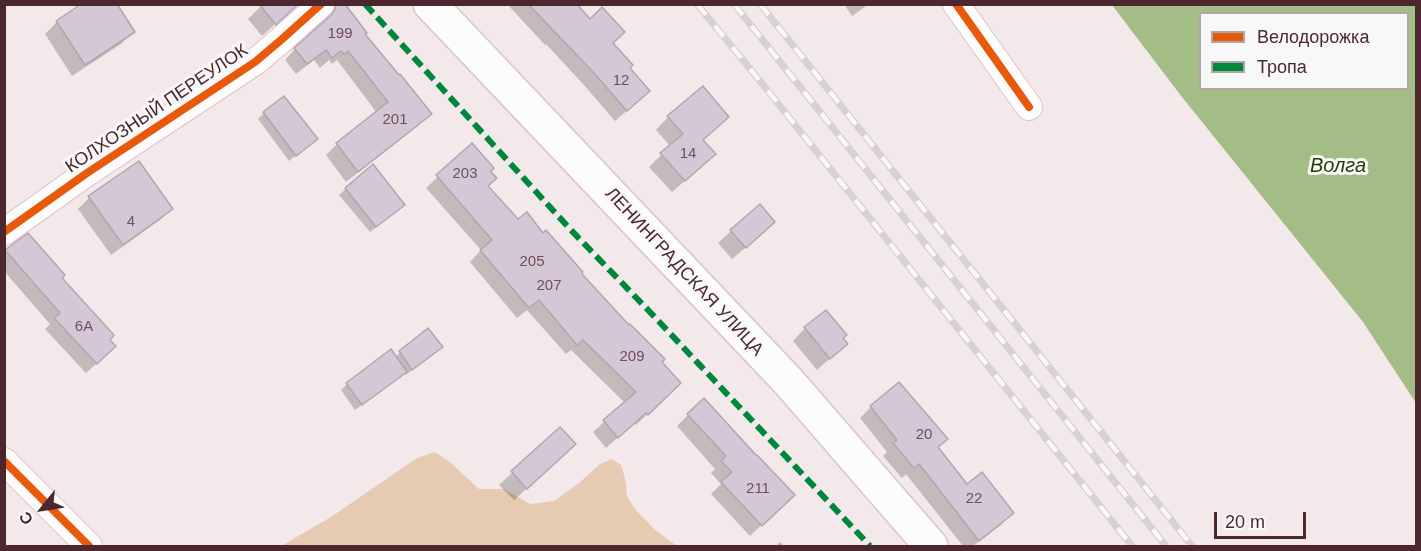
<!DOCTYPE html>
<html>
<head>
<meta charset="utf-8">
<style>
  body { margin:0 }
  #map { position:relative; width:1421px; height:551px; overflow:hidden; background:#f4e9ea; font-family:Helvetica,sans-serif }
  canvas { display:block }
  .frame { position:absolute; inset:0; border:6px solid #4c282e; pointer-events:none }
  .legend { position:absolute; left:1199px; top:12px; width:210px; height:78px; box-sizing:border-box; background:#f8f8f8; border:2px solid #b3a5a7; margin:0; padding:8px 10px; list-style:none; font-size:18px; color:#4c282e }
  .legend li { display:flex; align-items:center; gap:12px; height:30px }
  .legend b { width:30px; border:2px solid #b3a5a7 }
  .north { position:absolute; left:12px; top:479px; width:60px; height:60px; -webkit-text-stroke:4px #f8f8f8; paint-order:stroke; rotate:240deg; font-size:16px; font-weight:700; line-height:24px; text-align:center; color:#4c282e }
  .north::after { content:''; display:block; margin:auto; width:21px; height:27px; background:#4c282e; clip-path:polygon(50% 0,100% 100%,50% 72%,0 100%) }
  .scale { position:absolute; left:1214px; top:512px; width:92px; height:27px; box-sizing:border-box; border:3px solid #4c282e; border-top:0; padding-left:8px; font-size:18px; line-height:21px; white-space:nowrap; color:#4c282e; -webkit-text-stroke:4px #f8f8f8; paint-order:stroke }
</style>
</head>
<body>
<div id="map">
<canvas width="1421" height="551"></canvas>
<div class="frame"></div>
<ul class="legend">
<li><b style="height:8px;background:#e8590c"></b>Велодорожка</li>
<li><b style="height:8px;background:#00873e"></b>Тропа</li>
</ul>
<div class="north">С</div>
<div class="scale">20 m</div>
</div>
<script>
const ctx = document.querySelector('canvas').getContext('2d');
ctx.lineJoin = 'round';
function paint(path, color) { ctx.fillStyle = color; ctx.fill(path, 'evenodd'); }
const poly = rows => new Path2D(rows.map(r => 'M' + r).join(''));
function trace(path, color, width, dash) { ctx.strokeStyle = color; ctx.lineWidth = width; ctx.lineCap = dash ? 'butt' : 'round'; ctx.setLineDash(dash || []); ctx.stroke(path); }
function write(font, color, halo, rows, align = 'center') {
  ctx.font = font + ' Helvetica,sans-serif'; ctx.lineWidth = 6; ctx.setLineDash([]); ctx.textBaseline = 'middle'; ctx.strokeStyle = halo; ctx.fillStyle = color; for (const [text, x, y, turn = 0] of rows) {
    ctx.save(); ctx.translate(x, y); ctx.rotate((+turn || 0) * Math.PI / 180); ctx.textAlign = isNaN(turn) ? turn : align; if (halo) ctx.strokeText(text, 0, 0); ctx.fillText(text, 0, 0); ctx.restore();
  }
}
paint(poly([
  [435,452,451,463,479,489,504,489,530,504,554,501,579,483,600,464,612,459,621,465,625,478,627,496,635,509,655,530,677,546,281,546,331,517,417,458]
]), '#e6cab1');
paint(poly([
  [1112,5,1416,5,1416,403,1363,322,1182,97],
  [1200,14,1408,14,1408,88,1200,88]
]), '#a4bc86');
paint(poly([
  [263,4,297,4,262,36,248,19],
  [507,4,574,4,612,44,628,68,637,102,615,121,583,84,546,44,545,45],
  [844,4,869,4,852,16],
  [57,22,133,32,121,44,72,76,45,34],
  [363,34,430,114,419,125,346,182,326,155,337,144,377,113,337,60,332,64,329,60,320,68,314,60,296,74,285,60,295,49],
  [264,113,316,139,289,161,258,119],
  [668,117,702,140,701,167,672,192,649,167,670,146,656,130],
  [472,146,489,172,486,186,518,221,543,235,679,383,636,425,634,423,606,448,593,432,625,403,571,350,566,354,527,310,517,318,470,262,481,250,426,188],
  [372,166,397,211,370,232,339,195],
  [89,198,171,209,160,220,111,255,78,209],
  [731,231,761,235,732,259,718,243],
  [6,251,60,278,108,340,104,357,86,373,45,329,50,324,4,271,4,253],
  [805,328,842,338,846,344,817,370,793,341],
  [427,330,434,353,406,375,404,373,355,410,341,390,347,384,395,357],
  [871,407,937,448,967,486,1012,513,1001,525,973,546,963,546,906,474,902,478,883,456,887,452,860,418],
  [688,415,781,506,750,536,711,494,721,484,711,473,715,469,677,426],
  [560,429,562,457,514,500,499,485],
  [780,542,784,546,776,546]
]), '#0003');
const building = poly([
  [81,4,117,4,135,32,85,65,56,21,81,4],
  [259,4,298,4,276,25,259,4],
  [336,4,345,4,367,33,365,34,399,75,400,74,432,114,358,172,336,143,388,102,348,51,344,54,341,51,332,58,326,50,307,64,294,48,331,15,335,9,336,4],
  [528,4,577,4,590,19,602,7,625,32,613,43,633,65,630,68,650,91,627,111,594,73,528,4],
  [703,86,729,117,703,140,716,154,685,181,660,153,683,134,667,116,703,86],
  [284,96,318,139,296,156,263,112,284,96],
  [472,143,494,168,491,172,497,178,488,186,518,219,527,212,543,233,546,230,583,272,582,274,629,325,630,324,665,359,662,362,681,383,648,415,646,413,618,438,603,420,636,392,583,340,577,345,539,300,529,308,480,250,492,240,436,175,472,143],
  [139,161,173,209,123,245,88,196,139,161],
  [373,164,405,205,376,227,345,188,373,164],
  [760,204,775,222,746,248,730,230,760,204],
  [28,233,65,275,62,278,114,335,110,340,116,346,97,364,54,318,60,313,5,250,28,233],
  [826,310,847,335,843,338,848,344,830,359,804,327,826,310],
  [428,328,443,347,412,370,399,351,428,328],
  [391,349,407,372,362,405,346,383,391,349],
  [899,382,948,439,938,447,967,484,982,472,1014,513,979,541,919,464,914,468,893,443,897,440,870,406,899,382],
  [704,398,756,455,757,455,795,495,762,526,721,482,732,472,721,461,726,456,687,414,704,398],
  [560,427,576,444,527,489,511,471,560,427]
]);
paint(building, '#d5c8d6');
trace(building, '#b1a5b1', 1.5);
const minor = poly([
  [956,4,1029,107],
  [4,232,87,173,255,62,281,40,321,4],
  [4,461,89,546]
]);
const secondary = poly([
  [430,4,788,381,931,546]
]);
trace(minor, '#dbc5c7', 28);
trace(secondary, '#dbc5c7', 36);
trace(minor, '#fdfcfc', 26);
trace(secondary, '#fdfcfc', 33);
const rail = poly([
  [697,4,760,81,1132,546],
  [734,4,1166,546],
  [760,4,1192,546]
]);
trace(rail, '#d6d2d2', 7);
trace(rail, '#f8f8f8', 4.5, [14]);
trace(poly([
  [365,4,570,229,649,311,870,546]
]), '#00873e', 6, [12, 6]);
trace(poly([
  [956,4,1029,107],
  [4,232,87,173,255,62,281,40,321,4],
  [4,461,89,546]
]), '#e8590c', 8);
write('15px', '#6e5058', null, [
  ["199",340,34],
  ["12",621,81],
  ["201",395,120],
  ["14",688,154],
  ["203",465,174],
  ["4",131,222],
  ["205",532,262],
  ["207",549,286],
  ["6А",84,327],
  ["209",632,357],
  ["20",924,435],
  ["211",758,489],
  ["22",974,499]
]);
write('18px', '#4c282e', '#f8f8f8', [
  ["КОЛХОЗНЫЙ ПЕРЕУЛОК",157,109,-34],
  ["ЛЕНИНГРАДСКАЯ УЛИЦА",684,272,47]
]);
write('italic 20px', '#253d03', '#f8f8f8', [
  ["Волга",1338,166]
]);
</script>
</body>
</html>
